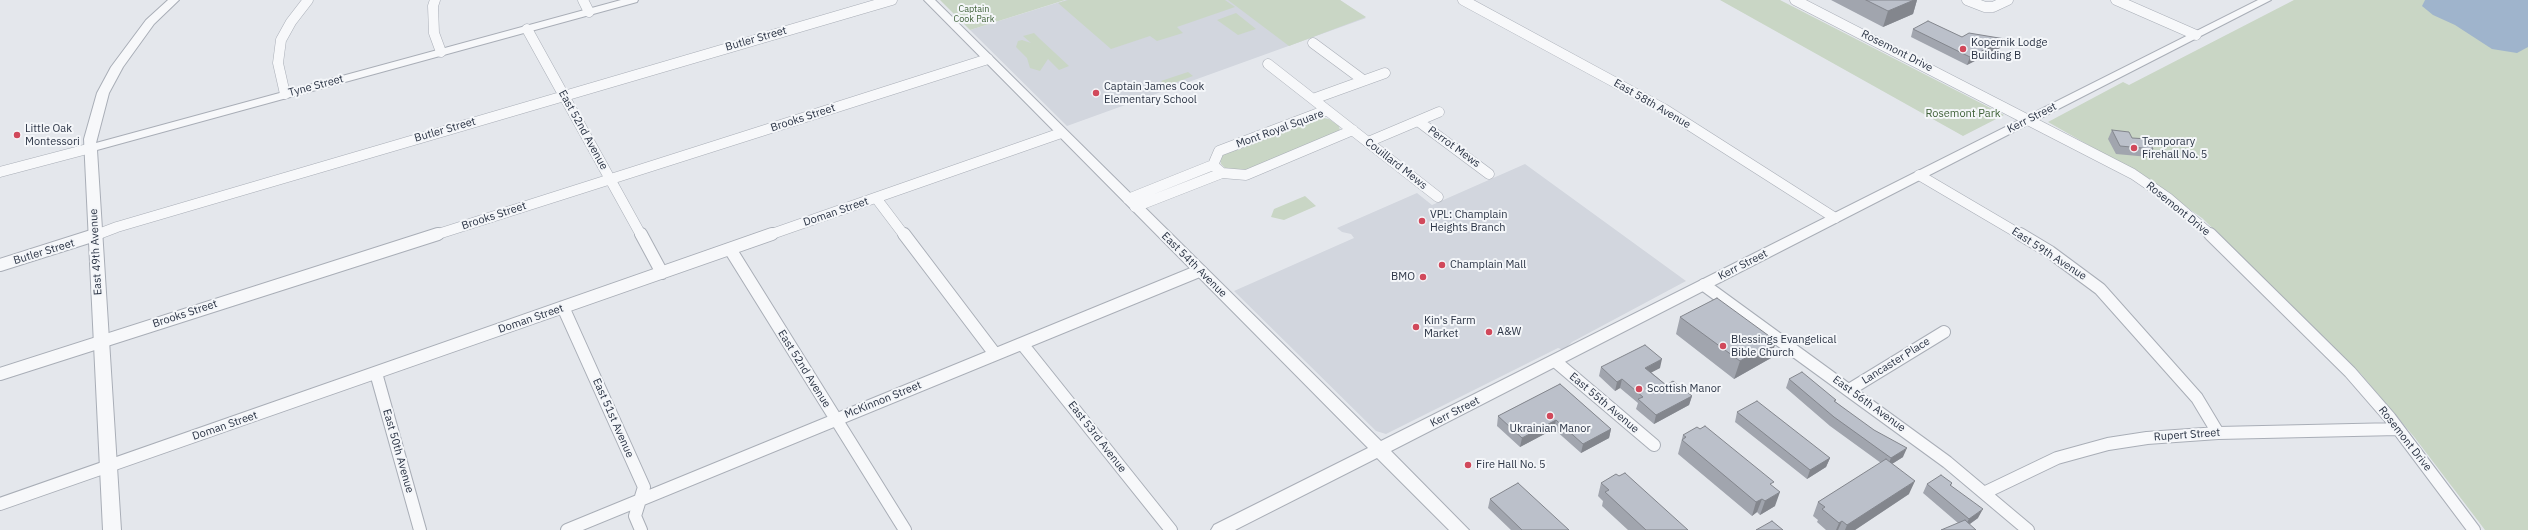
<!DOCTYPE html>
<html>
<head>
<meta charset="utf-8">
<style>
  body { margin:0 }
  canvas { display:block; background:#e4e7ec }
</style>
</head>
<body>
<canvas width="2528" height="530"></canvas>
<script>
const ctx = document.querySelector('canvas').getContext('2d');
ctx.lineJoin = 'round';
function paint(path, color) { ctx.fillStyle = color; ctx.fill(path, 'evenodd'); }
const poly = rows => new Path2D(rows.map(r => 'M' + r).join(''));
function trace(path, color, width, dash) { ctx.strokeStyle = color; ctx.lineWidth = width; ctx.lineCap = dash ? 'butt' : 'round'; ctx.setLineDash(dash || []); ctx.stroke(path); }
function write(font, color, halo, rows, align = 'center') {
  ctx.font = font + ' "IBM Plex Sans",sans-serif'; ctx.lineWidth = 4; ctx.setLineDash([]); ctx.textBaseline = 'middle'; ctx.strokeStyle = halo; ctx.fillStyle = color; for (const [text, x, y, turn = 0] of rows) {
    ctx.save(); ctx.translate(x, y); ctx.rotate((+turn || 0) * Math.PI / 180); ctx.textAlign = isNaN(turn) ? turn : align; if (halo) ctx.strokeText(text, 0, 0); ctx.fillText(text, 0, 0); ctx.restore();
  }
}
paint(poly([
  [1066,0,1340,0,1366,18,1067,126,970,30],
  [1525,164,1686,281,1572,342,1564,350,1558,348,1386,434,1376,431,1234,291,1354,238,1351,234,1342,232,1337,228,1417,193,1432,205]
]), '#d2d6de');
paint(poly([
  [940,0,1065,0,970,30],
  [1068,0,1225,0,1235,7,1177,27,1183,33,1157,41,1150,36,1111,49,1058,3],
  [1228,0,1340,0,1366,17,1289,46],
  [1720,0,1780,0,2004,115,1963,136],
  [2294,0,2528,0,2528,530,2485,530,2415,438,2361,374,2202,218,2141,175,2048,122,2123,82,2129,85],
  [1236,13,1256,29,1238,35,1217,20],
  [1034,33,1040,39,1069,66,1059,70,1048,59,1040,71,1030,68,1027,58,1016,47,1018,41,1022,40,1031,43,1023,36],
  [1188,72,1193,76,1166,86,1161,81],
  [1318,117,1329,119,1339,126,1340,131,1247,171,1226,169,1221,164,1220,159,1222,155],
  [1305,196,1316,206,1284,220,1271,217,1274,209]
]), '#c9d6c5');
paint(poly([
  [2425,0,2528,0,2528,47,2517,53,2492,49,2455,25,2433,15,2422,6]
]), '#9fb4cc');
const minorFar1 = poly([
  [435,0,433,6,434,33,441,52],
  [583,0,589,12],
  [1463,0,1664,109,1835,218],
  [1795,0,2133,174,2168,198,2211,235],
  [1967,0,1985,7,1993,7,2008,0],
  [2116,0,2196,35],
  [527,29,641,235],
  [1313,43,1363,80],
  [1268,64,1438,197],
  [285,94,278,63,281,40,291,22,308,0],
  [1313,99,1385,73],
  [1418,121,1489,174],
  [1368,142,1439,112],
  [1213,165,1222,173,1246,175,1353,130],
  [1213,165,1219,151,1327,110],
  [0,172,91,148],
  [1919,175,2021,235],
  [876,198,904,235],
  [1128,199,1213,165],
  [1135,207,1222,173],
  [96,235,117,227,892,0],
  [435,235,988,59],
  [769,235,1061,133]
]);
const minor = poly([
  [641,234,662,273],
  [904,234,995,354],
  [2020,234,2050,252,2100,289,2197,398,2218,433],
  [2210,234,2350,372,2390,418,2474,530],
  [730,249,905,530],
  [0,265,98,234],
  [1704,285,1947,462,2028,530],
  [563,307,644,487,635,516,641,530],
  [1023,345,1171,530],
  [1555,361,1654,445],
  [376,373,420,530],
  [0,374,438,234],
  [1849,390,1944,332],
  [1986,492,2057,458,2108,444,2147,438,2218,433,2398,429],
  [0,504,772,234],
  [567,530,1199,271]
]);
const tertiary = poly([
  [168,0,179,0,154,24,123,67,109,93,96,143,621,0,638,0,637,2,97,150,121,530,103,530,84,139,97,93,111,67,146,20,168,0],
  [924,0,935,0,1381,441,2258,0,2271,0,1391,451,1469,530,1449,530,1377,458,1235,530,1211,530,1214,525,1368,448,924,0]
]);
trace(minorFar1, '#a9aeb7', 11);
trace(minor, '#a9aeb7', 14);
trace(tertiary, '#a9aeb7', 2);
trace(minorFar1, '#f7f8fa', 10);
trace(minor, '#f7f8fa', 12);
paint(tertiary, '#f7f8fa');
paint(poly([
  [1831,0,1917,0,1913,14,1883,27],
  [1913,29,1962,37,2005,39,2002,47,1967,65,1911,37],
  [2112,130,2153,149,2149,157,2116,154,2108,139],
  [1680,317,1776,341,1771,358,1734,379,1676,334],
  [1601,367,1660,368,1651,372,1666,385,1692,396,1689,405,1654,424,1636,409,1638,403,1620,388,1615,391,1599,376],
  [1789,379,1836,402,1903,457,1892,464,1909,494,1855,530,1826,530,1817,522,1818,520,1813,516,1818,502,1881,463,1830,426,1786,388],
  [1560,384,1611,429,1609,438,1581,453,1554,429,1520,447,1497,426,1498,416],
  [1737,412,1830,458,1826,467,1807,479,1735,422],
  [1683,435,1772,486,1775,506,1760,515,1757,512,1752,516,1678,454],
  [1601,483,1688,530,1628,530,1602,506,1603,501,1598,496],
  [1952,483,1951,486,1978,518,1970,524,1958,523,1923,493,1927,484],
  [1490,499,1569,530,1511,530,1488,508]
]), '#a1a5ae');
paint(poly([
  [1914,0,1917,0,1913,14,1883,27,1888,11],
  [2005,39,2002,47,1967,65,1970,57],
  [1776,341,1771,358,1734,379,1740,361],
  [1662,359,1660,368,1643,377,1645,368],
  [1622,379,1620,388,1615,391,1617,382],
  [1692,396,1689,405,1654,424,1656,415],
  [1556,420,1554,429,1520,447,1522,438],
  [1611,429,1609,438,1581,453,1583,444],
  [1907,448,1903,457,1887,467,1891,458],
  [1830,458,1826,467,1807,479,1810,470],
  [1915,481,1909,494,1855,530,1845,530,1847,525],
  [1780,492,1775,506,1760,515,1765,501],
  [1762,499,1757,512,1752,516,1756,502],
  [1983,509,1978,518,1964,528,1969,519],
  [1842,521,1838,530,1836,530,1839,523]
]), '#83868d');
const building = poly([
  [1866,0,1914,0,1888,11,1866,0],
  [1928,21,1962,37,1969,33,2005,39,1970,57,1913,29,1928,21],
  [2112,130,2129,132,2132,138,2148,139,2153,149,2120,146,2112,130],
  [1717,298,1776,341,1740,361,1680,317,1717,298],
  [1645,345,1662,359,1645,368,1666,385,1673,381,1692,396,1656,415,1638,399,1643,397,1622,379,1617,382,1601,367,1645,345],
  [1802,372,1836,400,1834,401,1874,430,1907,448,1891,458,1834,417,1789,379,1802,372],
  [1560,384,1611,429,1583,444,1556,420,1522,438,1498,416,1560,384],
  [1757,401,1830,458,1810,470,1737,412,1757,401],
  [1705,426,1774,482,1770,484,1780,492,1765,501,1762,499,1756,502,1682,440,1686,437,1683,435,1697,427,1700,429,1705,426],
  [1886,459,1915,481,1847,525,1842,521,1839,523,1822,509,1825,507,1818,502,1886,459],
  [1625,473,1688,530,1646,530,1605,492,1609,490,1601,483,1616,474,1619,476,1625,473],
  [1941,475,1952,483,1950,485,1983,509,1969,519,1927,484,1941,475],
  [1518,483,1569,530,1522,530,1490,499,1518,483],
  [1965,520,1976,530,1941,530,1965,520],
  [1772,521,1783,530,1756,530,1772,521]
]);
paint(building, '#bbc0ca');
trace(building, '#83868d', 1);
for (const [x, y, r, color] of [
  [1963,49,4,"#d1495b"],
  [1096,93,4,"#d1495b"],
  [17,135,4,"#d1495b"],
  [2134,148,4,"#d1495b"],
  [1422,221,4,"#d1495b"],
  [1442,265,4,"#d1495b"],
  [1423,277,4,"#d1495b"],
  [1416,327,4,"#d1495b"],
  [1489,332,4,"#d1495b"],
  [1723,346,4,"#d1495b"],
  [1639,389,4,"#d1495b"],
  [1550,416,4,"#d1495b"],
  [1468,465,4,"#d1495b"]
]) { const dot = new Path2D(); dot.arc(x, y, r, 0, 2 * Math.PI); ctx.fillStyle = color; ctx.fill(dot); trace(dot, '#f4f6f9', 1.5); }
write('9px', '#3f6138', '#f4f6f9', [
  ["Captain",974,9],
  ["Cook Park",974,19]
]);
write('11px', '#2b3445', '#f4f6f9', [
  ["Butler Street",756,39,-16],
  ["Rosemont Drive",1897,51,27],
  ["Tyne Street",316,86,-15],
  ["East 58th Avenue",1652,104,30],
  ["Brooks Street",803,118,-18],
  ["Kerr Street",2032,118,-27],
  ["Mont Royal Square",1280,129,-20],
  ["Butler Street",445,130,-16],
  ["East 52nd Avenue",583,130,61],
  ["Perrot Mews",1454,147,36],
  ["Couillard Mews",1396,164,38],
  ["Rosemont Drive",2178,209,39],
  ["Doman Street",836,212,-19],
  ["Brooks Street",494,216,-18],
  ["Butler Street",44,252,-17],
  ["East 49th Avenue",96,252,-93],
  ["East 59th Avenue",2049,254,33],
  ["East 54th Avenue",1194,265,45],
  ["Kerr Street",1743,265,-27],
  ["Brooks Street",185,314,-18],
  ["Doman Street",531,319,-19],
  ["Lancaster Place",1896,361,-32],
  ["East 52nd Avenue",804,369,58],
  ["McKinnon Street",883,400,-22],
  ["East 55th Avenue",1604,403,40],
  ["East 56th Avenue",1869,404,36],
  ["Kerr Street",1455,412,-27],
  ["East 51st Avenue",613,418,66],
  ["Doman Street",225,426,-19],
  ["Rupert Street",2187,435,-4],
  ["East 53rd Avenue",1097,437,52],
  ["Rosemont Drive",2405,439,52],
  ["East 50th Avenue",398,451,74]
]);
write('11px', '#2b3445', '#f4f6f9', [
  ["Kopernik Lodge",1971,43],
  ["Building B",1971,56],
  ["Captain James Cook",1104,87],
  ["Elementary School",1104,100],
  ["Little Oak",25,129],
  ["Montessori",25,142],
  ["Temporary",2142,142],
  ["Firehall No. 5",2142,155],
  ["VPL: Champlain",1430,215],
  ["Heights Branch",1430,228],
  ["Champlain Mall",1450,265],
  ["BMO",1415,277,"right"],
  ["Kin's Farm",1424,321],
  ["Market",1424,334],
  ["A&W",1497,332],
  ["Blessings Evangelical",1731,340],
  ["Bible Church",1731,353],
  ["Scottish Manor",1647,389],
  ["Ukrainian Manor",1550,429,"center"],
  ["Fire Hall No. 5",1476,465]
], 'left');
write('11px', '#3f6138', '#f4f6f9', [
  ["Rosemont Park",1963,114]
]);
</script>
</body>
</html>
